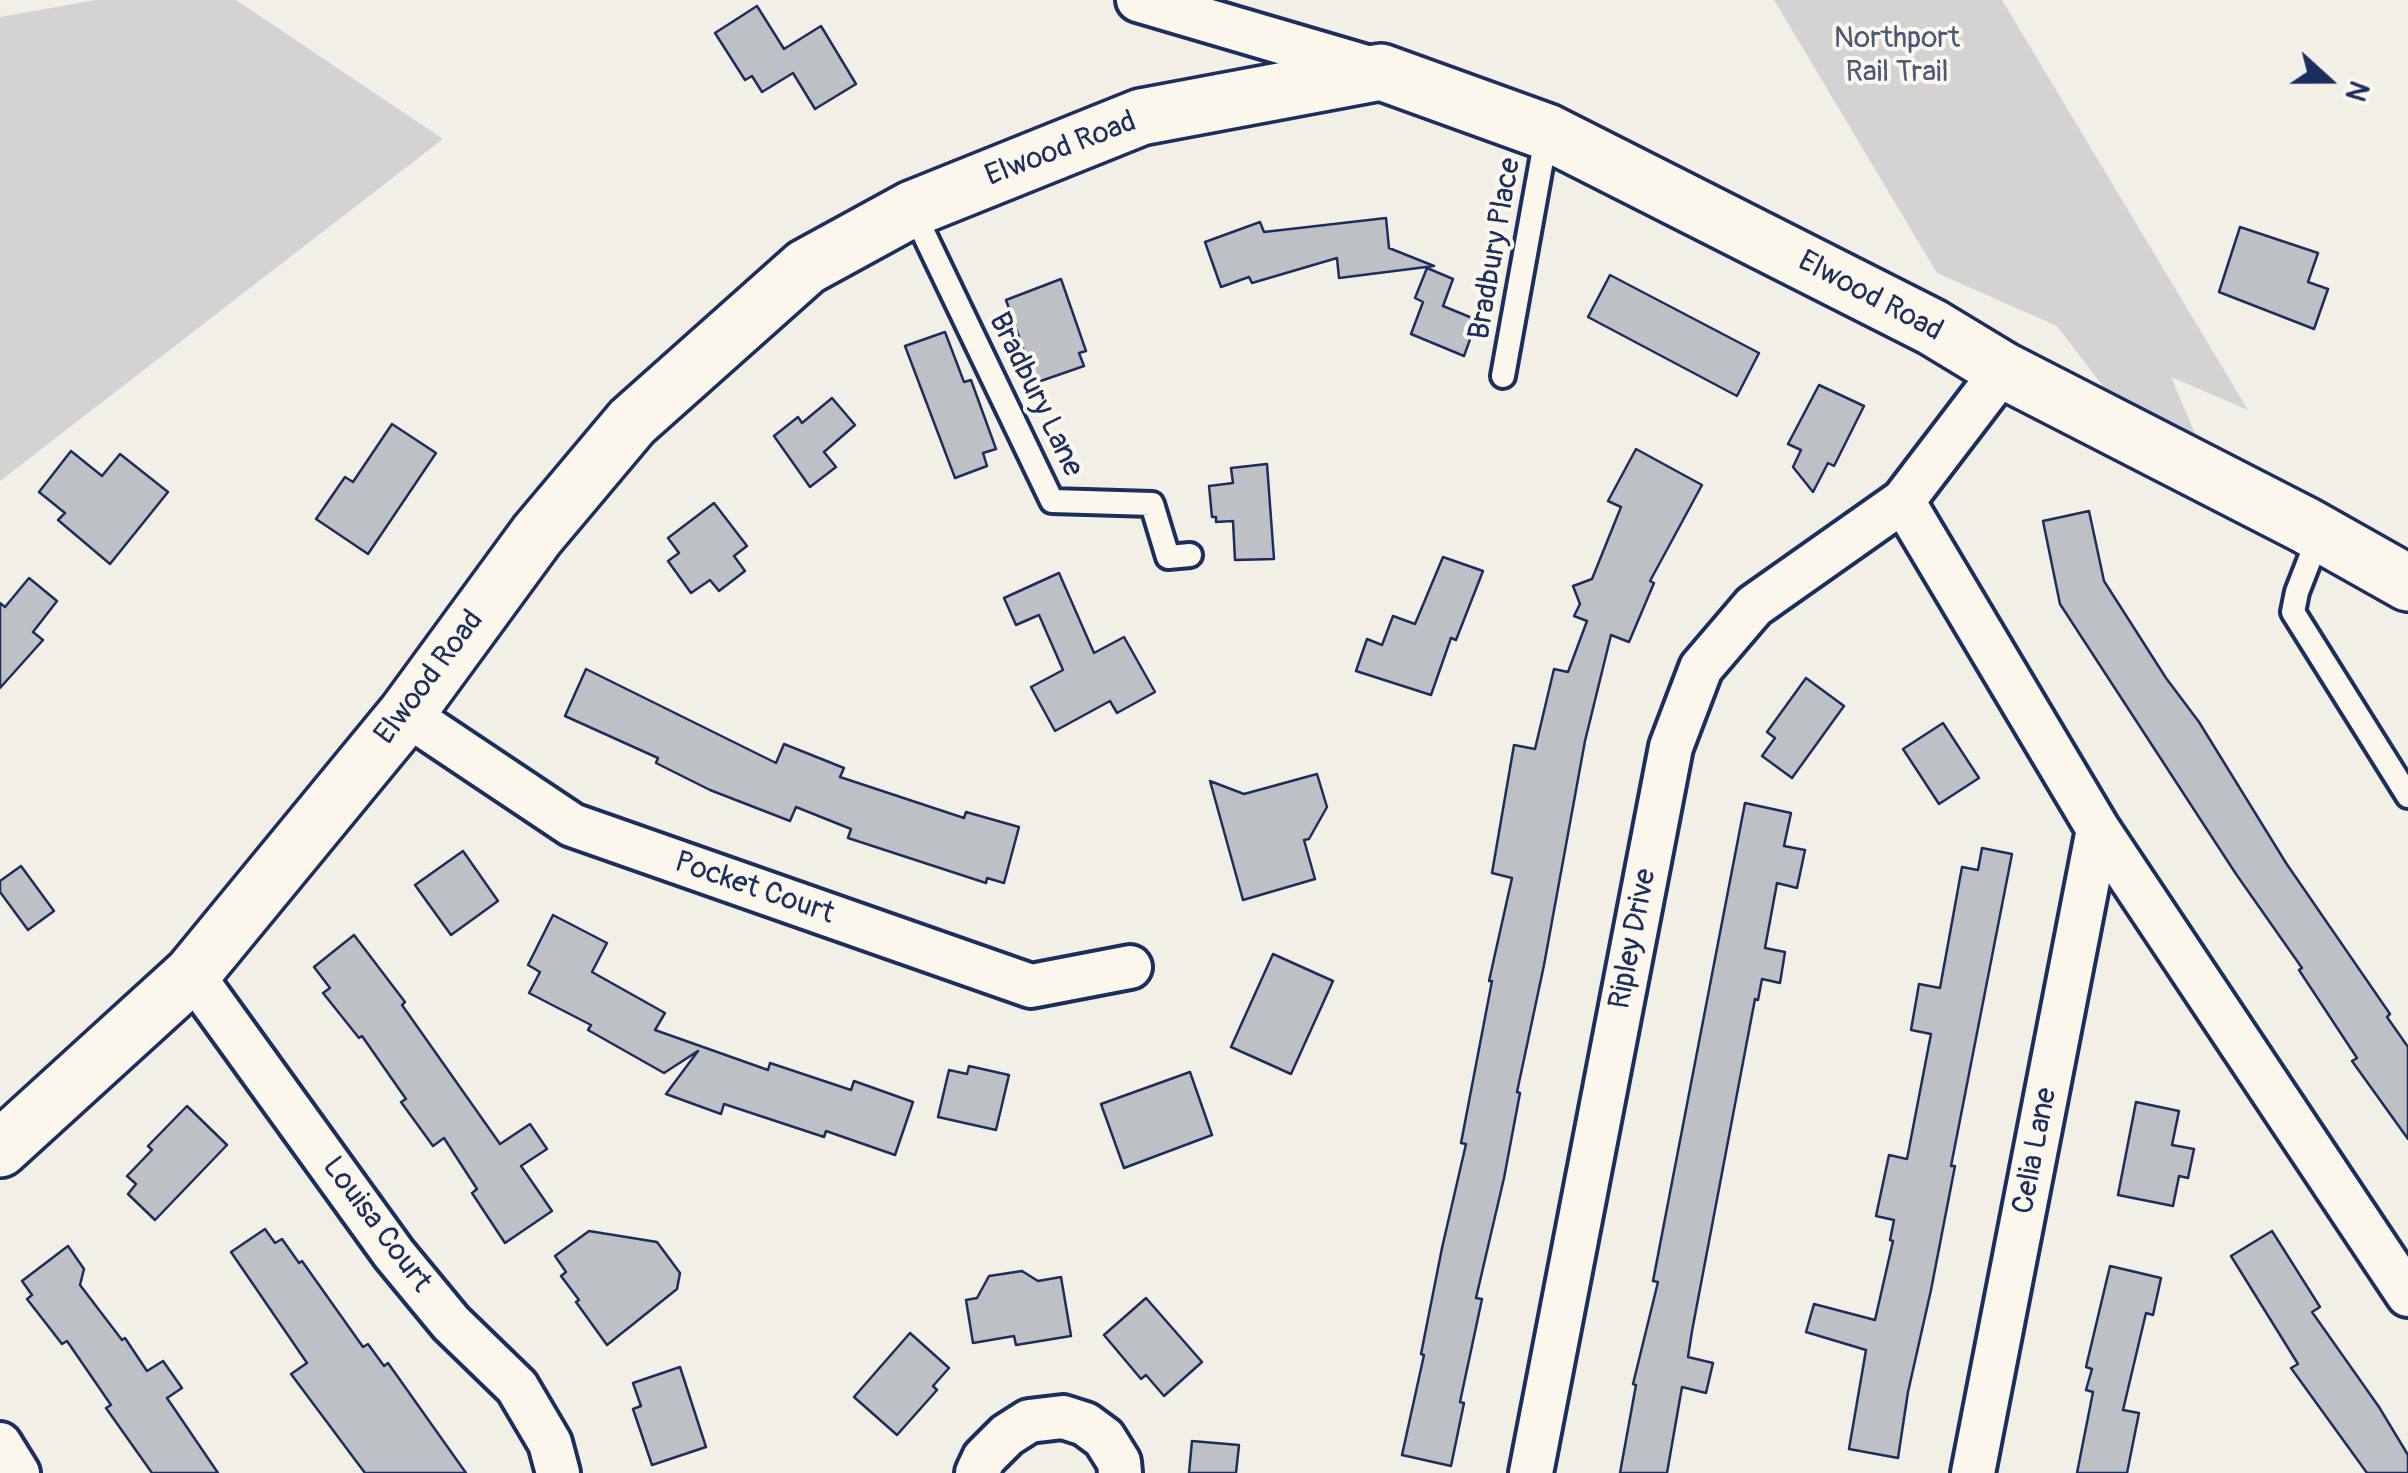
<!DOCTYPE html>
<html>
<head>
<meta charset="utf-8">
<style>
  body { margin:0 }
  #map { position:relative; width:2408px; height:1473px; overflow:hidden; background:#f2efe6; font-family:Pangolin,sans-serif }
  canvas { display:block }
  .north { position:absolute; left:2278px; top:30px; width:100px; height:100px; -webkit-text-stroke:8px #fbf7ec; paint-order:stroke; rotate:111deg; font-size:28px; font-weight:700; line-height:40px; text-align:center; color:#1b2f5e }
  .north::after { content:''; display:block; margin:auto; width:35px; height:45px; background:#1b2f5e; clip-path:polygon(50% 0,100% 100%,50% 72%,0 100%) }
</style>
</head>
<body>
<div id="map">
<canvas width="2408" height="1473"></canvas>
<div class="north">N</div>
</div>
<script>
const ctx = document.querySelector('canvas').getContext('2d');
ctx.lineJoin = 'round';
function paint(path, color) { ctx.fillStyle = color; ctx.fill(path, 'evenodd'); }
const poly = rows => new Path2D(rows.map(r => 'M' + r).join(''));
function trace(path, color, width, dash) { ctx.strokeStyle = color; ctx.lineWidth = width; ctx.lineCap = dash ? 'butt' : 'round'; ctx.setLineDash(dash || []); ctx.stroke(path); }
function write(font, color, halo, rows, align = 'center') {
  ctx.font = font + ' Pangolin,sans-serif'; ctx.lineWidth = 8; ctx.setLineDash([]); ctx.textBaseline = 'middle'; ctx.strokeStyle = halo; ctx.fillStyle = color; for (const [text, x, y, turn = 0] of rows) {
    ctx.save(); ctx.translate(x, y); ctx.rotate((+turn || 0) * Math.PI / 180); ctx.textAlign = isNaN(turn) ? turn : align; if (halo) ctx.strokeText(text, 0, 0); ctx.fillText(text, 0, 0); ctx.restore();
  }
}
paint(poly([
  [96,0,236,0,443,139,0,481,0,17],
  [1774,0,2002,0,2248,410,2171,377,2213,476,2143,439,2057,326,1937,273]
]), '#d2d3d2');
const building = poly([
  [757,6,784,49,821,26,856,84,815,109,793,73,762,92,752,76,745,80,715,33,757,6],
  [1386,218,1389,248,1434,266,1339,278,1337,258,1252,283,1249,277,1221,287,1205,242,1260,222,1264,232,1386,218],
  [2240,227,2318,253,2308,282,2328,289,2314,329,2219,292,2240,227],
  [1427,268,1453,279,1443,306,1477,320,1464,356,1411,334,1423,302,1415,298,1427,268],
  [1610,275,1759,353,1737,396,1588,317,1610,275],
  [1061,279,1086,351,1079,353,1084,366,1035,383,1006,300,1061,279],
  [945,332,964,382,971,380,996,449,983,453,987,466,955,478,905,346,945,332],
  [1819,385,1864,406,1834,466,1828,463,1813,492,1793,467,1801,450,1788,444,1819,385],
  [832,398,855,425,824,452,836,467,810,487,774,436,798,417,802,423,832,398],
  [392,424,436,453,368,554,316,519,345,477,353,482,392,424],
  [1636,449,1702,485,1650,581,1654,583,1629,642,1611,635,1585,741,1544,965,1517,1092,1520,1093,1504,1178,1476,1298,1482,1299,1460,1402,1464,1403,1451,1466,1402,1455,1424,1355,1421,1354,1442,1248,1466,1144,1461,1143,1492,981,1489,981,1512,878,1492,873,1514,745,1535,749,1554,669,1568,672,1587,621,1574,616,1580,604,1573,586,1592,579,1621,507,1608,501,1636,449],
  [71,451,102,476,120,454,168,492,110,564,58,520,65,513,39,492,71,451],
  [1267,464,1274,559,1235,560,1233,521,1216,522,1216,517,1212,517,1209,486,1233,483,1231,468,1267,464],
  [714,503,747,546,734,556,745,571,719,591,710,580,691,593,668,561,679,553,668,538,714,503],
  [2089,511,2104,581,2166,678,2199,722,2286,863,2390,1014,2387,1017,2408,1047,2408,1139,2352,1061,2357,1058,2299,970,2302,968,2236,874,2060,604,2043,521,2089,511],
  [1443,557,1483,571,1456,640,1451,638,1431,695,1356,671,1367,639,1382,645,1393,616,1415,624,1443,557],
  [1059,573,1094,653,1124,637,1155,692,1117,713,1110,701,1055,731,1031,687,1063,670,1039,615,1016,625,1004,598,1059,573],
  [29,578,57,601,33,632,43,640,0,688,0,603,5,607,29,578],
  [586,669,776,763,784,744,844,768,840,777,964,818,966,812,1019,827,1004,883,987,878,986,883,848,838,851,829,796,807,790,821,710,790,656,763,658,758,565,716,586,669],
  [1806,678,1844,706,1792,778,1762,756,1775,738,1767,732,1806,678],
  [1943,723,1979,778,1939,804,1903,749,1943,723],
  [1317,774,1327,807,1309,839,1304,840,1315,879,1243,900,1210,781,1244,794,1317,774],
  [1745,803,1791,813,1784,846,1805,850,1797,888,1777,883,1765,948,1785,952,1780,983,1762,979,1758,1000,1755,999,1692,1331,1688,1357,1713,1363,1706,1393,1682,1387,1667,1473,1620,1473,1636,1385,1633,1384,1658,1282,1653,1281,1745,803],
  [1982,848,2012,854,1951,1166,1955,1166,1931,1290,1908,1392,1898,1458,1849,1449,1866,1350,1806,1332,1814,1304,1875,1320,1893,1241,1890,1240,1894,1220,1876,1216,1889,1155,1907,1159,1931,1034,1911,1030,1919,984,1940,988,1962,867,1978,870,1982,848],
  [463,851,498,901,451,935,415,885,463,851],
  [21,866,54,911,28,930,0,892,0,881,21,866],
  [553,915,607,943,592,972,665,1013,655,1030,768,1070,770,1063,851,1090,854,1081,913,1102,895,1155,826,1131,824,1137,724,1104,721,1114,666,1094,698,1051,664,1073,588,1030,591,1025,529,993,540,972,528,965,553,915],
  [354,935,405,1002,402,1005,500,1144,530,1124,547,1149,521,1166,552,1211,505,1243,472,1193,477,1189,444,1138,433,1146,401,1102,406,1099,362,1036,359,1038,323,993,330,988,314,967,354,935],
  [1273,954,1333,981,1291,1074,1231,1047,1273,954],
  [969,1066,1009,1075,996,1130,938,1117,949,1070,967,1074,969,1066],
  [1190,1072,1212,1135,1124,1168,1101,1104,1190,1072],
  [2136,1102,2179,1111,2172,1145,2194,1149,2188,1178,2179,1176,2173,1206,2118,1195,2136,1102],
  [187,1106,227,1145,155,1220,128,1194,136,1184,127,1176,152,1150,148,1146,187,1106],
  [265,1229,275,1243,282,1239,299,1263,302,1261,363,1347,368,1344,384,1366,388,1363,466,1473,365,1473,291,1374,307,1363,231,1252,265,1229],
  [589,1231,657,1242,680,1273,677,1289,607,1345,576,1302,579,1300,561,1276,566,1272,555,1256,589,1231],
  [2272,1231,2320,1307,2312,1312,2379,1407,2408,1455,2408,1473,2367,1473,2291,1368,2298,1364,2231,1256,2272,1231],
  [68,1246,84,1269,80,1285,122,1340,125,1338,147,1371,163,1361,182,1388,167,1398,218,1473,152,1473,106,1408,111,1405,67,1341,62,1344,27,1299,32,1295,22,1281,68,1246],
  [2110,1266,2161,1278,2153,1315,2146,1313,2123,1410,2139,1413,2127,1473,2077,1473,2093,1392,2086,1390,2092,1369,2086,1367,2110,1266],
  [1022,1271,1038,1281,1061,1277,1071,1336,1016,1345,1014,1336,973,1343,966,1300,977,1298,989,1276,1022,1271],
  [1146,1298,1202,1362,1164,1396,1146,1375,1141,1379,1104,1335,1146,1298],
  [910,1333,949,1368,933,1386,937,1390,897,1435,854,1397,910,1333],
  [680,1367,706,1447,652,1465,633,1409,641,1406,633,1383,680,1367],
  [1192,1441,1239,1445,1236,1473,1189,1473,1192,1441]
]);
paint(building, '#bdc0c4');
trace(building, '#1b2f5e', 2.5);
const lane = poly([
  [912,209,1052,501,1152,504,1168,557,1190,555],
  [1503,376,1547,132],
  [2320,533,2297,592,2293,612,2408,796]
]);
const street = poly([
  [1138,0,1376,70],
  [1903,501,2098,829,2408,1295],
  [406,714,572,825,1031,986,1130,967],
  [192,974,394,1254,451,1323,517,1387,550,1443,558,1473],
  [0,1444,18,1473],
  [977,1473,984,1458,1007,1435,1029,1421,1063,1417,1085,1424,1104,1438,1119,1462,1120,1473],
  [1531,1473,1671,747,1701,668,1754,606,1903,501,2003,370],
  [1973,1473,2098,829]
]);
const secondary = poly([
  [0,1149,192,974,406,714,537,535,632,422,806,267,912,209,1141,117,1381,72,1547,132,1932,327,2003,370,2305,525,2408,583]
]);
trace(lane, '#1b2f5e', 30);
trace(street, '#1b2f5e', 50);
trace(secondary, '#1b2f5e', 62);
trace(lane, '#fbf7ec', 22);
trace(street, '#fbf7ec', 42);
trace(secondary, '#fbf7ec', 55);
write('30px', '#49587b', '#fbf7ec', [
  ["Northport",1897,39],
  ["Rail Trail",1897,73]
]);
write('30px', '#1b2f5e', '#fbf7ec', [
  ["Elwood Road",1061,150,-21],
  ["Bradbury Place",1496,249,-80],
  ["Elwood Road",1870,297,28],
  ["Bradbury Lane",1035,395,64],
  ["Elwood Road",430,678,-53],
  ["Pocket Court",754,889,19],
  ["Ripley Drive",1634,939,-79],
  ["Celia Lane",2036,1151,-79],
  ["Louisa Court",376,1225,53]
]);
</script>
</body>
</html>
